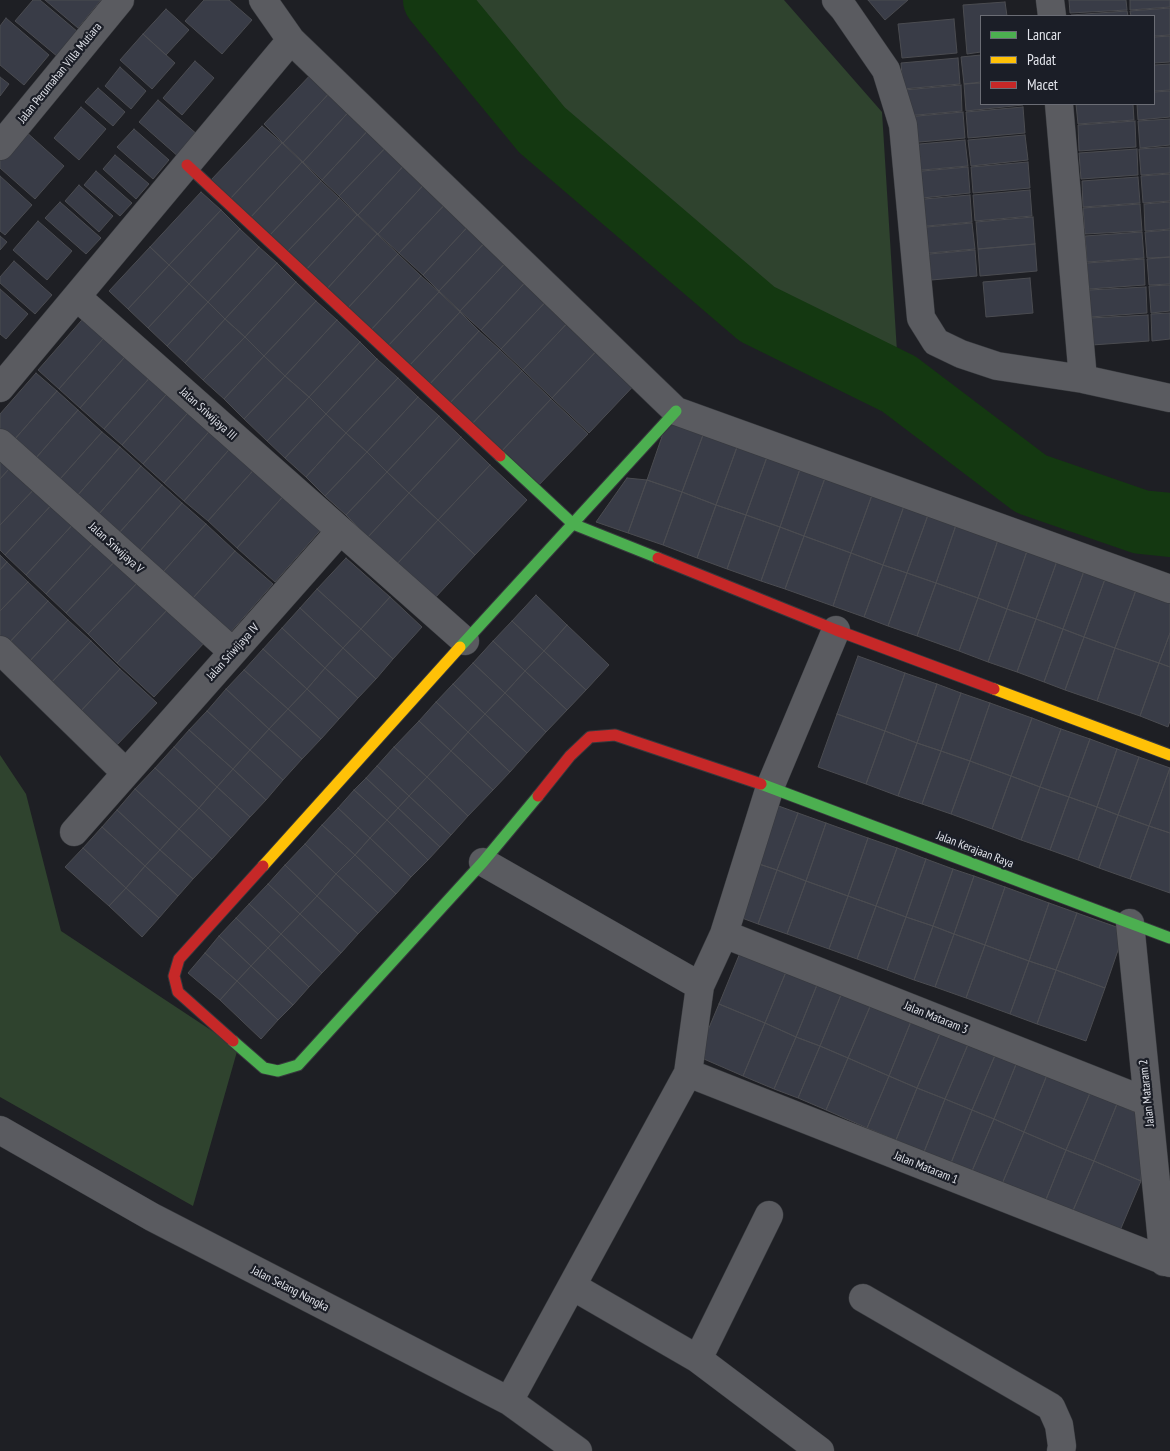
<!DOCTYPE html>
<html>
<head>
<meta charset="utf-8">
<style>
  body { margin:0 }
  #map { position:relative; width:1170px; height:1451px; overflow:hidden; background:#1e1f24; font-family:"PT Sans Narrow",sans-serif }
  canvas { display:block }
  .legend { position:absolute; left:980px; top:15px; width:175px; height:90px; box-sizing:border-box; background:#1b1e27; border:1px solid #6b6d75; margin:0; padding:6px 9px; list-style:none; font-size:15px; color:#e2e4eb }
  .legend li { display:flex; align-items:center; gap:10px; height:25px }
  .legend b { width:25px; border:1px solid #6b6d75 }
</style>
</head>
<body>
<div id="map">
<canvas width="1170" height="1451"></canvas>
<ul class="legend">
<li><b style="height:6px;background:#4caf50"></b>Lancar</li>
<li><b style="height:6px;background:#ffc107"></b>Padat</li>
<li><b style="height:6px;background:#c62828"></b>Macet</li>
</ul>
</div>
<script>
const ctx = document.querySelector('canvas').getContext('2d');
ctx.lineJoin = 'round';
function paint(path, color) { ctx.fillStyle = color; ctx.fill(path, 'evenodd'); }
const poly = rows => new Path2D(rows.map(r => 'M' + r).join(''));
function trace(path, color, width, dash) { ctx.strokeStyle = color; ctx.lineWidth = width; ctx.lineCap = dash ? 'butt' : 'round'; ctx.setLineDash(dash || []); ctx.stroke(path); }
function write(font, color, halo, rows, align = 'center') {
  ctx.font = font + ' "PT Sans Narrow",sans-serif'; ctx.lineWidth = 4.5; ctx.setLineDash([]); ctx.textBaseline = 'middle'; ctx.strokeStyle = halo; ctx.fillStyle = color; for (const [text, x, y, turn = 0] of rows) {
    ctx.save(); ctx.translate(x, y); ctx.rotate((+turn || 0) * Math.PI / 180); ctx.textAlign = isNaN(turn) ? turn : align; if (halo) ctx.strokeText(text, 0, 0); ctx.fillText(text, 0, 0); ctx.restore();
  }
}
paint(poly([
  [435,0,784,0,882,112,899,384,757,314,542,130],
  [0,755,26,794,61,931,238,1048,193,1206,0,1097]
]), '#2f432e');
trace(poly([
  [435,0,542,130,757,314,899,384,1031,484,1141,522,1170,525]
]), '#143811', 64);
const building = poly([
  [33,0,40,0,78,32,58,57,15,21,33,0],
  [45,0,101,0,78,28,45,0],
  [204,0,229,0,252,20,222,54,185,21,204,0],
  [868,0,908,0,885,20,868,0],
  [1069,0,1126,0,1127,10,1070,13,1069,0],
  [1130,0,1170,0,1170,7,1130,10,1130,0],
  [1005,2,1007,16,981,16,981,52,967,54,963,5,1005,2],
  [1170,8,1170,35,1154,36,1154,16,1131,16,1130,11,1170,8],
  [166,9,189,30,166,55,143,34,166,9],
  [1127,11,1128,16,1071,16,1071,15,1127,11],
  [6,18,49,55,24,85,0,65,0,26,6,18],
  [954,19,957,53,902,58,898,24,954,19],
  [143,34,175,63,152,89,120,60,143,34],
  [1170,36,1170,62,1154,63,1154,37,1170,36],
  [981,55,981,82,964,84,961,57,981,55],
  [958,58,960,84,903,89,901,63,958,58],
  [195,61,214,78,182,115,163,98,195,61],
  [1170,64,1170,90,1154,91,1154,65,1170,64],
  [120,67,146,91,131,109,105,86,120,67],
  [315,70,334,88,283,143,264,124,315,70],
  [0,77,9,84,0,96,0,77],
  [981,83,981,104,1023,104,1023,105,966,111,964,84,981,83],
  [961,85,962,111,906,116,904,90,961,85],
  [98,88,125,112,113,126,85,102,98,88],
  [334,88,354,106,303,162,283,143,334,88],
  [1170,91,1170,117,1138,120,1137,104,1154,104,1154,92,1170,91],
  [158,100,199,136,180,158,139,122,158,100],
  [1076,104,1133,104,1134,120,1078,124,1076,104],
  [354,106,373,125,322,180,303,162,354,106],
  [81,107,106,129,79,160,54,138,81,107],
  [1023,107,1025,133,968,138,966,112,1023,107],
  [963,112,965,138,908,143,906,117,963,112],
  [1170,119,1170,145,1140,148,1138,121,1170,119],
  [1135,121,1136,147,1079,151,1078,125,1135,121],
  [373,125,391,142,339,196,322,180,373,125],
  [262,126,282,143,230,199,211,180,262,126],
  [134,129,169,160,153,179,117,147,134,129],
  [24,130,64,166,35,199,0,168,0,156,24,130],
  [1025,135,1028,160,971,166,968,140,1025,135],
  [965,140,968,166,911,171,908,145,965,140],
  [391,142,410,159,358,215,339,196,391,142],
  [282,143,302,162,250,218,230,199,282,143],
  [1170,147,1170,173,1141,175,1139,149,1170,147],
  [1137,149,1138,175,1081,179,1079,153,1137,149],
  [115,155,149,184,136,199,103,169,115,155],
  [410,159,430,178,378,234,358,215,410,159],
  [302,162,321,181,269,236,250,218,302,162],
  [1028,162,1030,188,973,193,971,167,1028,162],
  [968,167,970,193,913,199,911,172,968,167],
  [96,171,132,203,120,216,84,185,96,171],
  [1170,174,1170,201,1143,203,1141,176,1170,174],
  [0,176,32,205,5,235,0,231,0,176],
  [1138,177,1140,203,1083,207,1082,181,1138,177],
  [430,178,451,198,399,253,378,234,430,178],
  [321,181,339,198,287,252,269,236,321,181],
  [79,185,113,216,99,232,65,201,79,185],
  [1030,190,1032,216,975,221,973,195,1030,190],
  [201,192,221,210,169,265,150,247,201,192],
  [970,195,972,222,916,227,913,200,970,195],
  [339,198,357,215,305,271,287,252,339,198],
  [451,198,474,220,423,275,399,253,451,198],
  [60,202,101,238,86,254,45,218,60,202],
  [1170,202,1170,229,1145,231,1144,204,1170,202],
  [1140,204,1142,231,1085,234,1083,208,1140,204],
  [221,210,240,229,189,284,169,265,221,210],
  [357,215,377,234,326,290,305,271,357,215],
  [1033,217,1035,244,978,249,976,222,1033,217],
  [474,220,491,236,439,291,423,275,474,220],
  [38,221,72,251,47,280,13,250,38,221],
  [972,223,975,249,918,254,915,228,972,223],
  [240,229,259,247,208,302,189,284,240,229],
  [1170,230,1170,257,1147,258,1145,232,1170,230],
  [1142,232,1144,258,1087,262,1085,236,1142,232],
  [377,234,398,254,347,309,326,290,377,234],
  [0,236,7,242,0,250,0,236],
  [491,236,512,256,460,311,439,291,491,236],
  [1035,244,1037,271,980,276,978,249,1035,244],
  [150,247,169,265,128,309,109,291,150,247],
  [259,247,277,263,225,319,208,302,259,247],
  [975,250,977,276,920,281,918,255,975,250],
  [398,254,421,276,370,331,347,309,398,254],
  [512,256,532,275,481,330,460,311,512,256],
  [1170,257,1170,284,1149,285,1147,259,1170,257],
  [1144,259,1145,285,1089,289,1087,263,1144,259],
  [14,261,52,295,35,314,0,283,0,277,14,261],
  [277,263,296,282,245,337,225,319,277,263],
  [169,265,189,284,148,328,128,309,169,265],
  [532,275,553,294,501,349,481,330,532,275],
  [421,276,439,292,387,347,370,331,421,276],
  [1030,278,1033,313,986,317,983,282,1030,278],
  [296,282,316,301,264,356,245,337,296,282],
  [189,284,208,302,167,346,148,328,189,284],
  [1170,285,1170,311,1151,313,1149,286,1170,285],
  [1146,287,1147,313,1090,317,1089,290,1146,287],
  [0,289,28,314,6,339,0,334,0,289],
  [439,292,460,312,408,367,387,347,439,292],
  [553,294,574,316,523,370,501,349,553,294],
  [316,301,337,320,285,376,264,356,316,301],
  [208,302,225,319,185,363,167,346,208,302],
  [460,312,479,331,428,386,408,367,460,312],
  [88,313,109,332,59,389,38,370,88,313],
  [1170,313,1170,339,1152,341,1151,314,1170,313],
  [1148,315,1149,341,1092,345,1090,318,1148,315],
  [574,316,604,343,552,398,523,370,574,316],
  [225,319,245,337,203,380,185,363,225,319],
  [337,320,360,342,309,397,285,376,337,320],
  [479,331,500,350,448,405,428,386,479,331],
  [109,332,130,351,80,408,59,389,109,332],
  [245,337,264,356,224,399,203,380,245,337],
  [360,342,377,359,326,414,309,397,360,342],
  [604,343,641,378,589,433,552,398,604,343],
  [500,350,522,371,470,426,448,405,500,350],
  [130,351,154,373,104,429,80,408,130,351],
  [264,356,285,376,244,419,224,399,264,356],
  [377,359,398,378,346,433,326,414,377,359],
  [522,371,551,399,499,454,470,426,522,371],
  [36,373,57,391,7,448,0,442,0,414,36,373],
  [154,373,172,388,122,445,104,429,154,373],
  [285,376,309,397,267,441,244,419,285,376],
  [398,378,418,397,367,452,346,433,398,378],
  [172,388,193,407,143,464,122,445,172,388],
  [57,391,78,410,28,467,7,448,57,391],
  [309,397,326,414,285,458,267,441,309,397],
  [418,397,439,416,387,472,367,452,418,397],
  [551,399,588,434,536,488,499,454,551,399],
  [193,407,214,426,164,483,143,464,193,407],
  [78,410,102,432,52,488,28,467,78,410],
  [326,414,346,433,306,477,285,458,326,414],
  [439,416,461,437,409,493,387,472,439,416],
  [667,422,703,435,682,492,647,480,667,422],
  [214,426,234,444,184,501,164,483,214,426],
  [102,432,120,447,70,504,52,488,102,432],
  [346,433,367,452,325,496,306,477,346,433],
  [703,435,737,447,716,505,682,492,703,435],
  [461,437,490,465,438,520,409,493,461,437],
  [234,444,258,465,208,521,184,501,234,444],
  [0,446,16,461,0,479,0,446],
  [120,447,141,466,91,523,70,504,120,447],
  [737,447,767,457,746,515,716,505,737,447],
  [367,452,387,472,346,515,325,496,367,452],
  [767,457,800,469,780,527,746,515,767,457],
  [16,461,39,484,0,525,0,479,16,461],
  [258,465,287,492,237,548,208,521,258,465],
  [490,465,527,500,475,555,438,520,490,465],
  [141,466,162,485,111,542,91,523,141,466],
  [800,469,825,478,804,536,780,527,800,469],
  [387,472,409,493,368,537,346,515,387,472],
  [627,478,647,480,628,533,596,522,627,478],
  [825,478,872,495,851,553,804,536,825,478],
  [647,480,682,492,663,545,628,533,647,480],
  [39,484,56,500,5,555,0,550,0,525,39,484],
  [162,485,182,503,132,560,111,542,162,485],
  [287,492,325,525,275,582,237,548,287,492],
  [682,492,716,505,697,558,663,545,682,492],
  [409,493,438,520,397,564,368,537,409,493],
  [872,495,904,506,883,565,851,553,872,495],
  [56,500,77,520,26,575,5,555,56,500],
  [182,503,206,524,156,580,132,560,182,503],
  [716,505,746,515,727,569,697,558,716,505],
  [904,506,928,515,907,573,883,565,904,506],
  [746,515,780,527,761,581,727,569,746,515],
  [928,515,956,525,936,583,907,573,928,515],
  [77,520,97,539,46,594,26,575,77,520],
  [438,520,475,555,434,599,397,564,438,520],
  [206,524,235,551,185,607,156,580,206,524],
  [956,525,998,540,978,598,936,583,956,525],
  [780,527,804,536,785,589,761,581,780,527],
  [804,536,851,553,833,606,785,589,804,536],
  [97,539,118,558,66,613,46,594,97,539],
  [998,540,1027,551,1007,609,978,598,998,540],
  [235,551,273,584,223,641,185,607,235,551],
  [1027,551,1057,561,1036,619,1007,609,1027,551],
  [851,553,883,565,864,617,833,606,851,553],
  [0,555,7,562,0,570,0,555],
  [118,558,140,580,88,634,66,613,118,558],
  [346,558,390,597,361,629,317,589,346,558],
  [1057,561,1084,571,1063,629,1036,619,1057,561],
  [7,562,28,582,0,611,0,570,7,562],
  [883,565,907,573,888,626,864,617,883,565],
  [1084,571,1105,579,1084,637,1063,629,1084,571],
  [907,573,936,583,917,636,888,626,907,573],
  [1105,579,1136,590,1115,648,1084,637,1105,579],
  [140,580,169,608,117,663,88,634,140,580],
  [28,582,48,601,7,645,0,638,0,611,28,582],
  [936,583,978,598,959,651,917,636,936,583],
  [317,589,361,629,343,648,300,608,317,589],
  [1136,590,1170,602,1170,633,1159,663,1115,648,1136,590],
  [536,595,567,625,544,651,512,621,536,595],
  [390,597,422,627,393,659,361,629,390,597],
  [978,598,1007,609,988,662,959,651,978,598],
  [48,601,68,620,27,664,7,645,48,601],
  [169,608,205,642,154,697,117,663,169,608],
  [300,608,343,648,325,668,282,628,300,608],
  [1007,609,1036,619,1017,672,988,662,1007,609],
  [1036,619,1063,629,1044,682,1017,672,1036,619],
  [68,620,91,641,49,685,27,664,68,620],
  [512,621,544,651,525,671,493,641,512,621],
  [567,625,609,665,586,690,544,651,567,625],
  [282,628,325,668,307,689,263,649,282,628],
  [361,629,393,659,376,679,343,648,361,629],
  [1063,629,1084,637,1065,690,1044,682,1063,629],
  [1170,633,1170,667,1159,663,1170,633],
  [1084,637,1115,648,1097,701,1065,690,1084,637],
  [91,641,120,669,79,713,49,685,91,641],
  [493,641,525,671,505,693,473,663,493,641],
  [343,648,376,679,358,698,325,668,343,648],
  [1115,648,1159,663,1140,716,1097,701,1115,648],
  [263,649,307,689,288,709,244,670,263,649],
  [544,651,586,690,567,710,525,671,544,651],
  [858,656,905,673,885,731,837,714,858,656],
  [473,663,505,693,485,714,453,684,473,663],
  [1159,663,1170,667,1170,721,1168,727,1140,716,1159,663],
  [325,668,358,698,339,719,307,689,325,668],
  [120,669,157,703,115,747,79,713,120,669],
  [244,670,288,709,269,729,226,689,244,670],
  [525,671,567,710,546,732,505,693,525,671],
  [905,673,937,684,917,743,885,731,905,673],
  [453,684,485,714,468,732,436,702,453,684],
  [937,684,961,693,941,751,917,743,937,684],
  [226,689,269,729,250,750,207,711,226,689],
  [307,689,339,719,321,739,288,709,307,689],
  [505,693,546,732,527,753,485,714,505,693],
  [961,693,990,703,970,761,941,751,961,693],
  [436,702,468,732,451,751,419,721,436,702],
  [990,703,1032,718,1011,776,970,761,990,703],
  [288,709,321,739,302,759,269,729,288,709],
  [207,711,250,750,233,769,189,730,207,711],
  [485,714,527,753,510,772,468,732,485,714],
  [837,714,885,731,866,784,818,767,837,714],
  [1032,718,1061,729,1040,787,1011,776,1032,718],
  [419,721,451,751,427,777,394,747,419,721],
  [269,729,302,759,283,780,250,750,269,729],
  [1061,729,1090,739,1069,797,1040,787,1061,729],
  [189,730,233,769,217,787,174,747,189,730],
  [885,731,917,743,898,796,866,784,885,731],
  [468,732,510,772,493,790,451,751,468,732],
  [1090,739,1117,749,1097,807,1069,797,1090,739],
  [917,743,941,751,922,804,898,796,917,743],
  [174,747,217,787,199,808,155,768,174,747],
  [394,747,427,777,409,796,377,766,394,747],
  [1117,749,1139,757,1118,815,1097,807,1117,749],
  [250,750,283,780,266,800,233,769,250,750],
  [451,751,493,790,468,816,427,777,451,751],
  [941,751,970,761,951,814,922,804,941,751],
  [1139,757,1170,768,1149,826,1118,815,1139,757],
  [970,761,1011,776,992,829,951,814,970,761],
  [377,766,409,796,398,808,366,778,377,766],
  [155,768,199,808,179,829,135,789,155,768],
  [1170,768,1170,833,1149,826,1170,768],
  [233,769,266,800,250,817,217,787,233,769],
  [1011,776,1040,787,1021,840,992,829,1011,776],
  [427,777,468,816,451,835,409,796,427,777],
  [366,778,398,808,387,820,354,790,366,778],
  [217,787,250,817,231,838,199,808,217,787],
  [1040,787,1069,797,1050,850,1021,840,1040,787],
  [135,789,179,829,160,850,117,810,135,789],
  [354,790,387,820,370,838,338,808,354,790],
  [409,796,451,835,440,847,398,808,409,796],
  [1069,797,1097,807,1078,860,1050,850,1069,797],
  [773,804,798,813,777,870,753,862,773,804],
  [1097,807,1118,815,1099,868,1078,860,1097,807],
  [199,808,231,838,212,859,179,829,199,808],
  [338,808,370,838,355,855,322,825,338,808],
  [398,808,440,847,428,860,387,820,398,808],
  [117,810,160,850,145,866,102,827,117,810],
  [798,813,826,823,806,881,777,870,798,813],
  [1118,815,1149,826,1130,879,1099,868,1118,815],
  [387,820,428,860,411,877,370,838,387,820],
  [826,823,868,838,848,896,806,881,826,823],
  [322,825,355,855,336,874,305,844,322,825],
  [1149,826,1170,833,1170,893,1130,879,1149,826],
  [102,827,145,866,126,888,83,848,102,827],
  [179,829,212,859,193,879,160,850,179,829],
  [370,838,411,877,396,894,355,855,370,838],
  [868,838,897,848,876,906,848,896,868,838],
  [305,844,336,874,317,896,285,865,305,844],
  [83,848,126,888,109,906,65,867,83,848],
  [897,848,926,859,906,917,876,906,897,848],
  [160,850,193,879,178,896,145,866,160,850],
  [355,855,396,894,378,913,336,874,355,855],
  [926,859,953,869,933,926,906,917,926,859],
  [753,862,777,870,758,924,734,915,753,862],
  [285,865,317,896,300,914,268,884,285,865],
  [145,866,178,896,159,918,126,888,145,866],
  [953,869,974,876,954,934,933,926,953,869],
  [777,870,806,881,787,934,758,924,777,870],
  [336,874,378,913,358,934,317,896,336,874],
  [974,876,1005,887,985,945,954,934,974,876],
  [806,881,848,896,829,949,787,934,806,881],
  [268,884,300,914,281,934,249,904,268,884],
  [1005,887,1049,903,1029,961,985,945,1005,887],
  [126,888,159,918,142,937,109,906,126,888],
  [317,896,358,934,341,953,300,914,317,896],
  [848,896,876,906,857,959,829,949,848,896],
  [1049,903,1077,913,1056,970,1029,961,1049,903],
  [249,904,281,934,268,948,236,918,249,904],
  [876,906,906,917,887,970,857,959,876,906],
  [1077,913,1125,930,1105,988,1056,970,1077,913],
  [300,914,341,953,322,973,281,934,300,914],
  [906,917,933,926,914,980,887,970,906,917],
  [236,918,268,948,251,966,219,936,236,918],
  [933,926,954,934,935,987,914,980,933,926],
  [281,934,322,973,309,987,268,948,281,934],
  [954,934,985,945,966,998,935,987,954,934],
  [219,936,251,966,237,981,205,953,219,936],
  [985,945,1029,961,1010,1014,966,998,985,945],
  [268,948,309,987,293,1005,251,966,268,948],
  [742,948,788,967,765,1023,719,1004,742,948],
  [205,953,237,981,220,1000,188,973,205,953],
  [1029,961,1056,970,1037,1024,1010,1014,1029,961],
  [251,966,293,1005,278,1020,237,981,251,966],
  [788,967,819,980,796,1037,765,1023,788,967],
  [1056,970,1105,988,1086,1041,1037,1024,1056,970],
  [819,980,843,990,820,1046,796,1037,819,980],
  [237,981,278,1020,261,1039,220,1000,237,981],
  [843,990,872,1002,848,1058,820,1046,843,990],
  [872,1002,912,1019,889,1076,848,1058,872,1002],
  [719,1004,765,1023,743,1076,697,1056,719,1004],
  [912,1019,941,1031,917,1088,889,1076,912,1019],
  [765,1023,796,1037,774,1089,743,1076,765,1023],
  [941,1031,969,1042,945,1099,917,1088,941,1031],
  [796,1037,820,1046,798,1098,774,1089,796,1037],
  [969,1042,996,1053,972,1110,945,1099,969,1042],
  [820,1046,848,1058,826,1110,798,1098,820,1046],
  [996,1053,1017,1062,994,1119,972,1110,996,1053],
  [848,1058,889,1076,867,1128,826,1110,848,1058],
  [1017,1062,1047,1075,1024,1132,994,1119,1017,1062],
  [1047,1075,1090,1093,1066,1150,1024,1132,1047,1075],
  [889,1076,917,1088,896,1140,867,1128,889,1076],
  [917,1088,945,1099,924,1152,896,1140,917,1088],
  [1090,1093,1117,1104,1094,1161,1066,1150,1090,1093],
  [945,1099,972,1110,951,1163,924,1152,945,1099],
  [1117,1104,1143,1116,1141,1181,1094,1161,1117,1104],
  [972,1110,994,1119,972,1171,951,1163,972,1110],
  [994,1119,1024,1132,1002,1184,972,1171,994,1119],
  [1024,1132,1066,1150,1045,1202,1002,1184,1024,1132],
  [1066,1150,1094,1161,1072,1213,1045,1202,1066,1150],
  [1094,1161,1141,1181,1119,1233,1072,1213,1094,1161]
]);
paint(building, '#393c47');
trace(building, '#4b4c51', 1);
const street = poly([
  [263,0,291,40,676,411,1170,589],
  [836,0,844,9,886,70,903,125,921,318,936,342,961,354,997,366,1083,379,1170,398],
  [1050,0,1052,16],
  [1059,104,1083,379],
  [0,146,120,0],
  [77,297,465,641],
  [0,388,291,40],
  [0,443,233,652],
  [0,650,126,773],
  [74,832,340,531],
  [483,862,700,986],
  [1130,923,1164,1262],
  [724,934,1148,1102],
  [688,1073,1170,1263],
  [0,1130,152,1217,509,1401,578,1451],
  [572,1286,698,1359,820,1451],
  [863,1298,1051,1407,1059,1425,1062,1446,1061,1451],
  [698,1359,769,1215],
  [509,1401,688,1073,700,986,724,934,770,787,836,630]
]);
const fast = poly([
  [500,456,573,524,658,558],
  [460,647,676,411],
  [761,784,1170,938],
  [233,1041,264,1068,278,1071,298,1065,483,862,538,796]
]);
const slow = poly([
  [994,689,1170,755],
  [263,866,460,647]
]);
const jam = poly([
  [187,165,500,456],
  [658,558,836,630,994,689],
  [538,796,570,756,590,737,615,735,761,784],
  [233,1041,178,992,174,976,179,959,263,866]
]);
trace(street, '#37393d', 29);
trace(fast, '#37393d', 13);
trace(slow, '#37393d', 13);
trace(jam, '#37393d', 13);
trace(street, '#5a5b60', 28);
trace(fast, '#4caf50', 11);
trace(slow, '#ffc107', 11);
trace(jam, '#c62828', 11);
write('12px', '#e2e4eb', '#1b1e27', [
  ["Jalan Perumahan Villa Mutiara",60,73,-51],
  ["Jalan Sriwijaya III",208,414,42],
  ["Jalan Sriwijaya V",116,548,42],
  ["Jalan Sriwijaya IV",233,652,-48],
  ["Jalan Kerajaan Raya",975,850,21],
  ["Jalan Mataram 3",936,1018,22],
  ["Jalan Mataram 2",1147,1093,-96],
  ["Jalan Mataram 1",926,1168,22],
  ["Jalan Selang Nangka",290,1289,27]
]);
</script>
</body>
</html>
